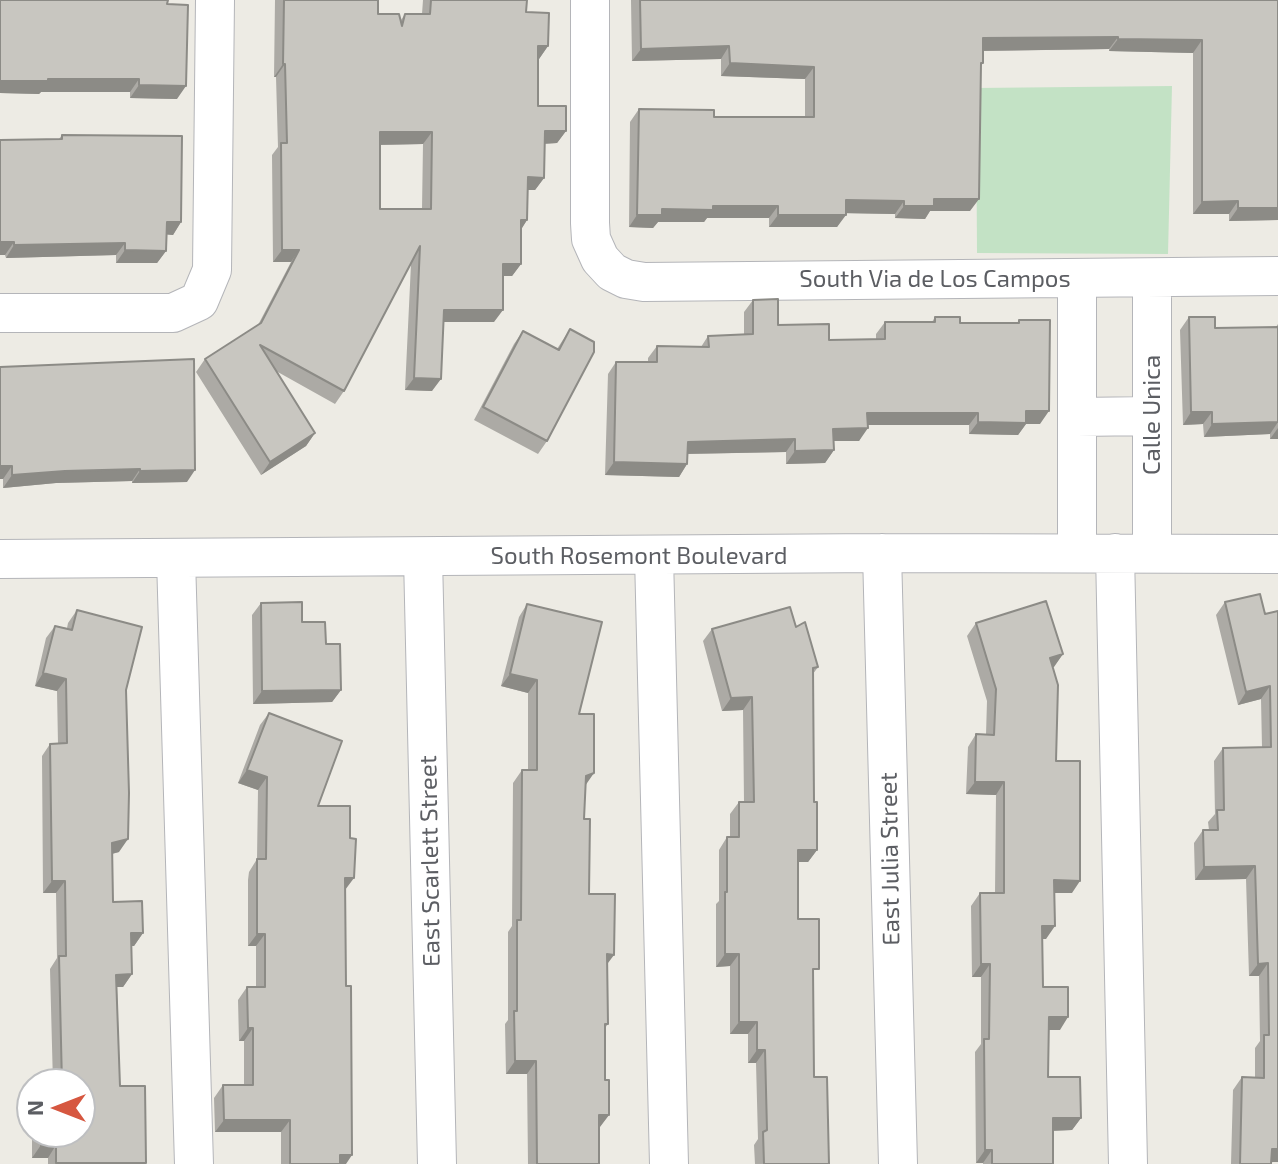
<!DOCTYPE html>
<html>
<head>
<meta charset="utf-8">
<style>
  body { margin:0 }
  #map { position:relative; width:1278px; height:1164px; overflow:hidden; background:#edebe4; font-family:"Exo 2",sans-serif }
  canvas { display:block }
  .north { position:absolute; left:16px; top:1068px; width:80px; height:80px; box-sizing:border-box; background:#fff; border:2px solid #bebfc1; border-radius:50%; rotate:270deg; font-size:22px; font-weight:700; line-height:32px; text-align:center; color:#5c5e63 }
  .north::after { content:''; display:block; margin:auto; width:28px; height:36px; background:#d65740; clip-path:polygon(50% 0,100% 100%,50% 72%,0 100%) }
</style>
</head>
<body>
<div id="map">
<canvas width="1278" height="1164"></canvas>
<div class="north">N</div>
</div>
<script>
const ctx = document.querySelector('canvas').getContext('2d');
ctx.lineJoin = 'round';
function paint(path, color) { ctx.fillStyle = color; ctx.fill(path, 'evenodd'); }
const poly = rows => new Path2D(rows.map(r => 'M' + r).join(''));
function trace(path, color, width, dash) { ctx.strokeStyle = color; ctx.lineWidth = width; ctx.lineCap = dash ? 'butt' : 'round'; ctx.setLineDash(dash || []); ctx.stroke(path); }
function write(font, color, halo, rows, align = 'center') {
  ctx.font = font + ' "Exo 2",sans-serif'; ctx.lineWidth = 7; ctx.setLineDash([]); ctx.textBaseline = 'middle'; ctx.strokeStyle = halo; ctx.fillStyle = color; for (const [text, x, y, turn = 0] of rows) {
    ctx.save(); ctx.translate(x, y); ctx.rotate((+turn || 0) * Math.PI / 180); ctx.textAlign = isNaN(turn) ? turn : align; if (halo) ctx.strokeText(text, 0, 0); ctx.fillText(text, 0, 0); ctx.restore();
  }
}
paint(poly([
  [1172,86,1168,254,977,253,976,88]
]), '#c3e2c5');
const minor = poly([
  [590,0,590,223,591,239,600,259,612,272,626,279,644,282,1278,276],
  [1077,278,1077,553],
  [0,313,173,313,199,301,212,270,215,0],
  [1077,417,1152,416],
  [882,553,898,1164],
  [1115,553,1128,1164],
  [1152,553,1152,278],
  [654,556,669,1164],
  [423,557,437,1164],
  [0,559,882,553,1278,554],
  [176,559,194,1164]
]);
trace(minor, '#b4b5b9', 40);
trace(minor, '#fff', 38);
paint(poly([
  [0,0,177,99,130,98,130,92,41,92,39,94,0,93],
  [275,0,378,0,378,14,401,20,405,14,422,14,423,0,527,0,526,12,548,46,539,59,538,59,538,106,566,131,557,143,545,144,544,178,535,190,528,190,527,220,521,229,521,264,512,276,503,276,494,322,443,322,432,391,405,390,411,264,344,391,335,404,276,371,315,433,306,446,261,475,196,372,205,359,258,325,291,262,273,262,272,155,278,147,276,77,274,77],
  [423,144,422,209,380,209,380,145],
  [631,0,1278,0,1278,220,1229,221,1229,214,1193,214,1193,53,1109,51,1109,49,983,51,983,63,981,66,970,211,930,211,925,219,895,218,895,214,846,213,837,227,769,227,769,218,707,218,704,222,658,222,653,228,629,227,630,122,639,109,714,117,805,117,805,79,721,76,721,59,632,61],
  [62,135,181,222,173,235,167,234,166,251,157,263,116,263,116,255,6,258,5,255,0,255,0,140,59,139],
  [753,300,778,325,829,340,876,339,876,334,885,322,932,322,935,317,960,323,1017,323,1019,320,1040,424,1026,424,1018,435,969,434,969,425,867,425,859,441,833,441,834,450,825,463,786,464,786,452,688,454,687,464,679,477,605,475,608,374,616,362,648,362,648,358,657,346,701,347,708,336,744,335,744,312],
  [1189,317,1215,328,1276,327,1278,324,1278,439,1270,439,1270,434,1204,437,1203,424,1183,425,1180,330],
  [570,329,547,441,538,454,474,420,514,344,523,331,557,349],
  [0,367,187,482,132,483,132,481,56,483,3,488,3,479,0,479],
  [1225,602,1265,614,1278,611,1278,1162,1272,1162,1271,1164,1231,1164,1233,1090,1242,1077,1255,1078,1255,1048,1260,1041,1259,976,1249,976,1246,879,1195,880,1194,843,1203,830,1209,830,1208,822,1215,814,1214,761,1223,748,1262,747,1261,699,1238,705,1216,615],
  [261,603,302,622,326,644,341,690,332,702,253,704,252,615],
  [527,604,579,714,585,786,584,819,589,894,607,965,608,1024,605,1028,605,1080,609,1115,599,1127,599,1164,528,1164,527,1074,506,1074,505,1024,508,1020,508,932,512,926,513,783,522,770,528,770,528,693,501,686,519,617],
  [77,610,126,690,119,852,112,854,113,902,143,933,134,946,131,946,132,974,123,987,117,987,120,1086,145,1164,48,1164,48,1158,32,1158,32,1132,80,1132,80,1084,53,1084,50,969,57,958,56,893,43,893,42,756,50,744,58,744,57,691,35,686,46,638,55,626,67,628,68,623],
  [976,623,1063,654,1053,667,1056,761,1072,893,1054,893,1046,939,1042,939,1043,987,1060,1030,1049,1030,1048,1077,1081,1118,1072,1130,1053,1131,1053,1164,983,1164,983,1163,976,1163,975,1052,981,1044,981,977,972,977,971,906,980,893,995,893,996,795,966,794,968,747,976,734,986,735,987,701,967,636],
  [796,627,818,667,813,674,814,802,817,850,808,862,798,862,798,919,814,977,814,1077,829,1164,755,1164,754,1145,758,1139,756,1063,748,1063,748,1034,730,1034,730,966,716,967,716,904,719,901,719,850,727,837,730,837,730,814,739,802,744,802,743,710,722,711,703,641,712,629],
  [269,713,318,806,345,890,346,1164,281,1164,281,1132,215,1132,214,1098,223,1085,244,1085,244,1041,239,1041,238,1000,247,987,256,987,256,946,248,946,248,880,249,872,257,859,258,790,238,783,260,725]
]), '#acaaa5');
paint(poly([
  [1118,37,1109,49,974,51,983,38],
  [1118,39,1202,40,1193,53,1109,51],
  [538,46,548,46,539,59,529,58],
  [729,46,721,59,632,61,641,49],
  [730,63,814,67,805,79,721,76],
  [283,64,285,64,276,77,274,77],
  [48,79,139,79,130,92,41,92,39,94,0,93,0,81],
  [139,85,186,86,177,99,130,98],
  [545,131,566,131,557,143,537,144],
  [380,132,432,132,423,144,371,145],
  [528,177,544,178,535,190,520,190],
  [934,199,979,199,970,211,930,211,925,219,895,218,904,206],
  [846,200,904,201,895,214,837,213],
  [1238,201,1229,214,1193,214,1202,202],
  [713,206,778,206,769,218,707,218,704,222,658,222,653,228,629,227,637,215,662,209],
  [1238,208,1278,208,1278,220,1229,221],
  [778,215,846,215,837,227,769,227],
  [521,220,527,220,519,233],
  [167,222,181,222,173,235,158,234],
  [0,242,14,242,5,255,0,255],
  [125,243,116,255,6,258,14,245],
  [125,250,166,251,157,263,116,263],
  [282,250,299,250,291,262,273,262],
  [503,264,521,264,512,276,494,276],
  [444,310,503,310,494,322,435,322],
  [414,378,441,379,432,391,405,390],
  [1026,411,1049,411,1040,424,1026,424,1018,435,969,434,978,422],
  [1191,412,1212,412,1203,424,1183,425],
  [867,413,978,413,969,425,858,425],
  [1278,422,1270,434,1204,437,1212,424],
  [868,428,859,441,824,441,833,429],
  [1278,428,1278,439,1270,439],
  [315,433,306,446,261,475,270,462],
  [795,439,786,452,679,454,688,442],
  [834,450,825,463,786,464,795,451],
  [614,462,687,464,679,477,605,475],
  [0,466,12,466,3,479,0,479],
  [140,469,132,481,56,483,3,488,12,475,65,471],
  [195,470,187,482,132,483,140,471],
  [1063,654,1054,667,1041,671,1050,658],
  [43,673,66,679,57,691,35,686],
  [510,674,537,680,528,693,501,686],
  [1270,686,1261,699,1238,705,1246,692],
  [341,690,332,702,253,704,262,691],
  [752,697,743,710,722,711,731,698],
  [247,770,267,777,258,790,238,783],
  [594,773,585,786,586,776],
  [975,782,1004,782,996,795,966,794],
  [128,839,119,852,103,856,112,843],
  [798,850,817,850,808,862,789,862],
  [1255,866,1246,879,1195,880,1204,867],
  [345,878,354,878,345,890],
  [1054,880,1080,881,1072,893,1045,893],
  [52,881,65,881,56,893,43,893],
  [1042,926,1055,926,1046,939,1033,939],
  [131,933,143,933,134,946,122,946],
  [257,934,265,934,256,946,248,946],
  [607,954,614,955,605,967],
  [725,954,739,954,730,966,716,967],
  [1268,963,1259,976,1249,976,1258,964],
  [981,964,990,964,981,977,972,977],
  [132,974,123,987,108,987,116,975],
  [1049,1017,1068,1017,1060,1030,1040,1030],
  [739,1022,757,1022,748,1034,730,1034],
  [248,1028,253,1028,244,1041,239,1041],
  [757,1050,765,1050,756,1063,748,1063],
  [515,1061,536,1061,527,1074,506,1074],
  [599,1115,609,1115,600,1127,590,1127],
  [1053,1118,1081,1118,1072,1130,1045,1131],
  [224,1120,290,1120,281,1132,215,1132],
  [41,1145,56,1145,48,1158,32,1158],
  [1272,1149,1278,1149,1278,1162,1263,1162],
  [985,1150,992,1150,983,1163,976,1163],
  [340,1155,352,1155,346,1164,334,1164]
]), '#8c8b86');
const building = poly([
  [0,0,168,0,167,4,188,5,186,86,139,85,139,79,48,79,48,81,0,81,0,0],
  [284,0,378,0,378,14,399,14,402,26,405,14,430,14,431,0,527,0,526,12,549,13,548,46,538,46,538,106,566,106,566,131,545,131,544,178,528,177,527,220,521,220,521,264,503,264,503,310,444,310,441,379,414,378,420,246,344,391,260,345,315,433,270,462,205,359,261,323,299,250,282,250,281,143,287,143,285,64,283,64,284,0],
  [380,132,432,132,431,209,380,209,380,132],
  [640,0,1278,0,1278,208,1238,208,1238,201,1202,202,1202,40,1118,39,1118,37,983,38,983,63,981,63,979,199,934,199,934,206,904,206,904,201,846,200,846,215,778,215,778,206,713,206,713,210,662,209,662,215,637,215,639,109,714,110,714,117,814,117,814,67,730,63,729,46,641,49,640,0],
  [62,135,182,136,181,222,167,222,166,251,125,250,125,243,14,245,14,242,0,242,0,140,62,139,62,135],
  [778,299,778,325,829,324,829,340,885,339,885,322,935,322,935,317,960,317,960,323,1019,323,1019,320,1050,320,1049,411,1026,411,1026,423,978,422,978,413,867,413,868,428,833,429,834,450,795,451,795,439,688,442,687,464,614,462,616,362,657,362,657,346,709,347,708,336,753,334,753,300,778,299],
  [1189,317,1215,317,1215,328,1278,327,1278,422,1212,424,1212,412,1191,412,1189,317],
  [570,329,594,342,594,352,547,441,483,407,523,331,559,350,570,329],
  [194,359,195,470,140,471,140,469,65,471,12,475,12,466,0,466,0,367,194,359],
  [1260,594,1265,614,1278,611,1278,1149,1272,1149,1271,1164,1240,1164,1242,1077,1264,1078,1264,1035,1269,1035,1268,963,1258,964,1255,866,1204,867,1203,830,1218,830,1217,810,1224,810,1223,748,1271,747,1270,686,1246,692,1225,602,1260,594],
  [1046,601,1063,654,1050,658,1058,685,1056,761,1080,761,1080,881,1054,880,1055,926,1042,926,1043,987,1068,987,1068,1017,1049,1017,1048,1077,1080,1077,1081,1118,1053,1118,1053,1164,992,1164,992,1150,985,1150,984,1039,989,1039,990,964,981,964,980,893,1004,893,1004,782,975,782,976,734,994,735,996,689,976,623,1046,601],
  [302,602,302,622,325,622,326,644,340,644,341,690,262,691,261,603,302,602],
  [527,604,602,622,579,714,594,714,594,773,586,776,584,819,590,819,589,894,615,894,614,955,607,954,608,1024,605,1024,605,1080,609,1080,609,1115,599,1115,599,1164,537,1164,536,1061,515,1061,514,1011,517,1011,517,920,521,920,522,770,537,770,537,680,510,674,527,604],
  [790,607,796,627,805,622,818,667,813,668,814,802,817,802,817,850,798,850,798,919,819,919,819,969,813,969,814,1077,827,1077,829,1164,764,1164,763,1132,767,1130,765,1050,757,1050,757,1022,739,1022,739,954,725,954,725,892,727,892,727,837,739,837,739,802,754,802,752,697,731,698,712,629,790,607],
  [77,610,142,627,126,690,129,793,128,839,112,843,113,902,142,901,143,933,131,933,132,974,116,975,120,1086,145,1086,146,1163,56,1163,56,1145,41,1145,41,1132,80,1132,80,1084,62,1084,59,956,66,956,65,881,52,881,50,744,67,743,66,679,43,673,55,626,72,630,77,610],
  [269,713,342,741,318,806,350,806,350,838,356,839,354,878,345,878,346,986,351,986,352,1155,340,1155,340,1164,290,1164,290,1120,224,1120,223,1085,253,1085,253,1028,248,1028,247,987,265,987,265,934,257,934,257,859,266,859,267,777,247,770,269,713]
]);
paint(building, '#c8c6c0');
trace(building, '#8c8b86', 2);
write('24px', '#5c5e63', '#fff', [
  ["South Via de Los Campos",935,279],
  ["Calle Unica",1152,415,-90],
  ["South Rosemont Boulevard",639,556],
  ["East Julia Street",890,859,-91],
  ["East Scarlett Street",430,861,-91]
]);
</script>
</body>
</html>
